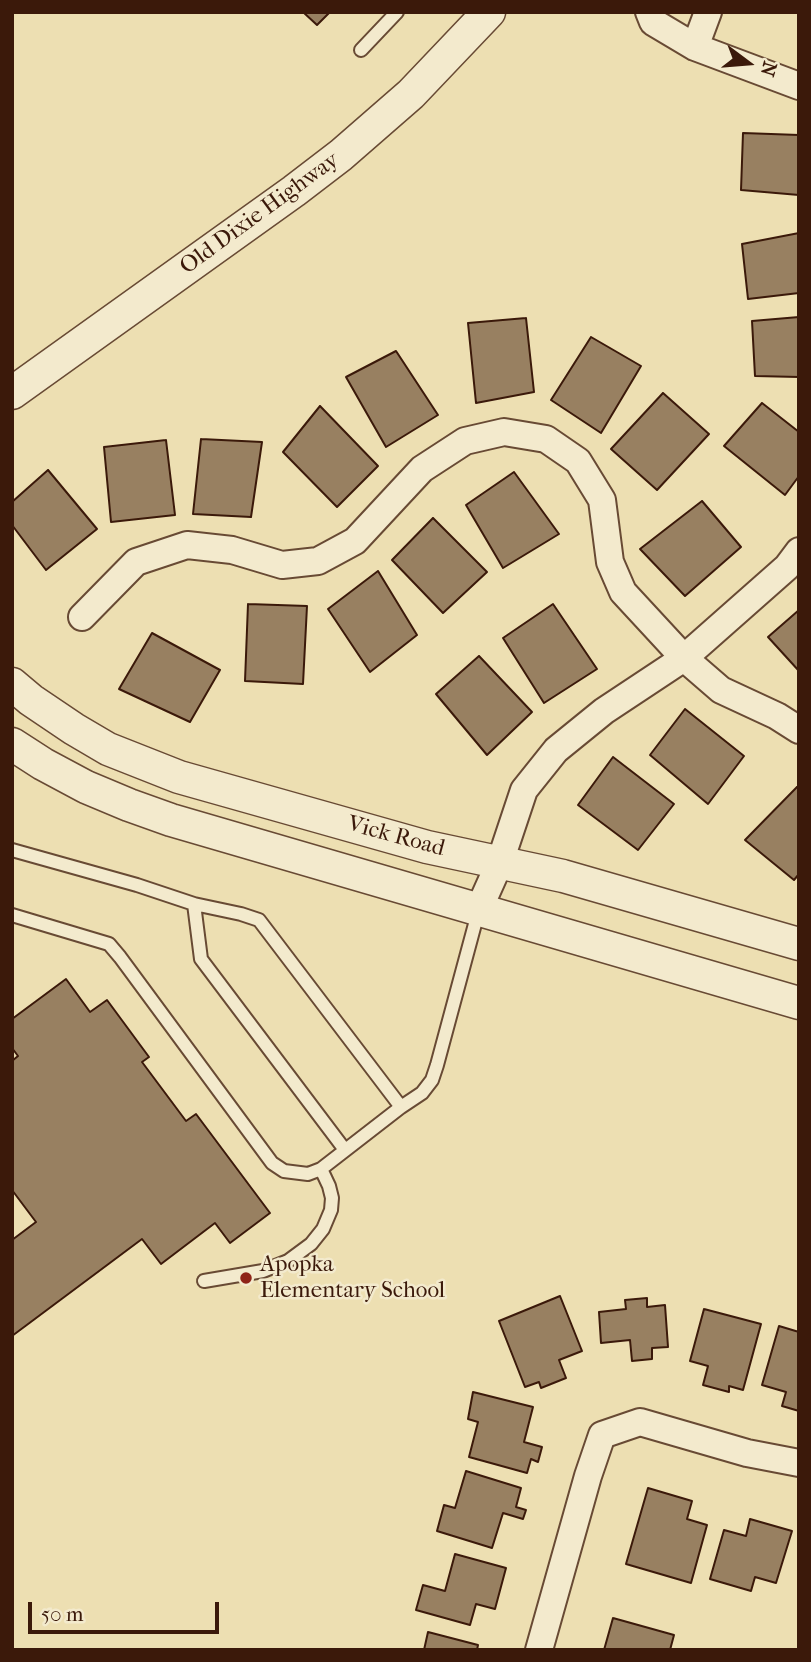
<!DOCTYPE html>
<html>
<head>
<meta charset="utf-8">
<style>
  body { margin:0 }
  #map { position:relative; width:811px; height:1662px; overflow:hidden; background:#eddfb2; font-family:"IM FELL French Canon",serif }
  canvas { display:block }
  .frame { position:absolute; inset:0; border:14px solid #3b190a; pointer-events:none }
  .north { position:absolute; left:713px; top:28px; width:70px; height:70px; -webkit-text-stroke:5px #f3eacd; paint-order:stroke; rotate:106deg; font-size:19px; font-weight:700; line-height:28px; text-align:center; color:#3b190a }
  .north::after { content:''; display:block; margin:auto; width:24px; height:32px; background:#3b190a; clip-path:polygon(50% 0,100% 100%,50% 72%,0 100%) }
  .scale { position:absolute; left:28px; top:1602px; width:191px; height:32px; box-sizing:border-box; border:4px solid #3b190a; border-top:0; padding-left:9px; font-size:21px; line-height:24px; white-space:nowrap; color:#3b190a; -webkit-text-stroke:5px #f3eacd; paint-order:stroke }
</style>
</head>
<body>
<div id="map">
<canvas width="811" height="1662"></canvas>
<div class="frame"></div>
<div class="north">N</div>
<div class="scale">50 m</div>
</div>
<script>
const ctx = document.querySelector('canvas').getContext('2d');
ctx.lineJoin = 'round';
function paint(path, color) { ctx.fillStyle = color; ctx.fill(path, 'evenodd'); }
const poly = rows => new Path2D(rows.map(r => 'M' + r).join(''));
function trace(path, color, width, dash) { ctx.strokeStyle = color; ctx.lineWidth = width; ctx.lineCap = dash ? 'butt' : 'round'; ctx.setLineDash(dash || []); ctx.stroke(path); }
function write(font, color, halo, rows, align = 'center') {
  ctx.font = font + ' "IM FELL French Canon",serif'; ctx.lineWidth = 5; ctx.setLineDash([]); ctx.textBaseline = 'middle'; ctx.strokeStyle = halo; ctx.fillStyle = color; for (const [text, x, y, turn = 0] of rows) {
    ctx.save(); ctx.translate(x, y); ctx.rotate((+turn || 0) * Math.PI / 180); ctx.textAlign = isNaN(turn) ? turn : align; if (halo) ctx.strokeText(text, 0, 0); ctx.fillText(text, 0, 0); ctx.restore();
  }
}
const building = poly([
  [303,12,330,12,317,25,303,12],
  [743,133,799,135,799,195,741,190,743,133],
  [799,233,799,293,748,299,742,244,799,233],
  [799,317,799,377,755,376,752,321,799,317],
  [526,318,534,392,476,403,468,323,526,318],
  [591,337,641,366,601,433,551,400,591,337],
  [396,351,438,415,386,447,346,377,396,351],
  [663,393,709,434,657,490,611,449,663,393],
  [762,403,799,432,799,476,785,495,724,446,762,403],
  [320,406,378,466,337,507,283,452,320,406],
  [201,439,262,442,251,517,193,514,201,439],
  [166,440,175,515,111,522,104,447,166,440],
  [48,470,97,529,46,570,12,525,12,502,48,470],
  [514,472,559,534,503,568,466,505,514,472],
  [702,501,741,547,685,596,640,549,702,501],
  [433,518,487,572,443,613,392,560,433,518],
  [378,571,417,635,370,672,328,609,378,571],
  [248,604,307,606,303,684,245,681,248,604],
  [553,604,597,669,544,703,503,638,553,604],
  [799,610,799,671,768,637,799,610],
  [152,633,220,670,190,722,119,689,152,633],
  [479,656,532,712,487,755,436,694,479,656],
  [685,709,744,756,708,804,650,755,685,709],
  [613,757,674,804,638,850,578,805,613,757],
  [797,787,799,789,799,874,794,880,745,840,797,787],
  [66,979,90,1012,107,1000,149,1057,142,1062,186,1121,196,1114,270,1213,230,1243,215,1223,161,1264,142,1239,12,1336,12,1240,36,1222,12,1190,12,1061,18,1056,12,1048,12,1019,66,979],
  [560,1296,582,1351,559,1360,566,1378,541,1388,539,1382,525,1387,499,1321,560,1296],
  [647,1298,647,1307,665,1305,668,1347,652,1348,652,1359,632,1361,630,1340,601,1343,599,1312,626,1309,625,1300,647,1298],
  [704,1309,761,1324,743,1390,729,1386,729,1392,703,1385,708,1366,690,1361,704,1309],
  [779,1326,799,1332,799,1411,782,1406,786,1392,762,1385,779,1326],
  [473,1392,533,1407,524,1442,542,1447,538,1462,531,1459,527,1473,469,1457,478,1422,468,1419,473,1392],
  [466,1471,521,1488,516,1507,526,1510,523,1519,503,1513,492,1548,437,1531,444,1505,455,1508,466,1471],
  [648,1488,692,1501,687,1519,707,1525,691,1583,626,1564,648,1488],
  [750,1519,792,1531,776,1583,755,1577,751,1591,710,1579,724,1530,746,1536,750,1519],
  [455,1554,506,1568,495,1609,476,1604,470,1625,416,1610,423,1585,445,1591,455,1554],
  [613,1618,674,1635,670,1650,604,1650,613,1618],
  [428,1632,478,1645,477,1650,424,1650,428,1632]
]);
paint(building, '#988061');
trace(building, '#3b190a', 2);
const service = poly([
  [361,50,397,12],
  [12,850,137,885,194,904,241,914,259,920,401,1107,321,1169,308,1174,284,1171,272,1163,120,957,109,944,12,915],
  [194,904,201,959,345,1150],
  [401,1107,422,1093,432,1080,437,1065,479,909],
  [204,1281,263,1271,288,1261,311,1244,323,1229,331,1210,332,1198,329,1186,321,1169]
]);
const minor = poly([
  [649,12,653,22,695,47,799,86],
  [695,47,708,12],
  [82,617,136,562,187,545,232,550,282,565,318,561,355,541,422,469,465,441,504,432,546,439,578,461,602,500,610,562,623,592,684,658,721,690,777,716,799,730],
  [479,909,500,862,524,790,556,750,604,711,684,658,787,567,799,551],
  [539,1650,588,1476,602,1435,640,1422,747,1453,799,1463]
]);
const tertiary = poly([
  [12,393,294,191,341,155,411,94,489,12],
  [12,684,31,700,74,729,108,749,179,777,427,847,563,876,799,944],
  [12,744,43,764,86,787,129,805,171,820,799,1003]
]);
trace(service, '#684a34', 16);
trace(minor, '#684a34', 30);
trace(tertiary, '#684a34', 35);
trace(service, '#f3eacd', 12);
trace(minor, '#f3eacd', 26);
trace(tertiary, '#f3eacd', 32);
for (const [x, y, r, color] of [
  [246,1278,7,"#8f2418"]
]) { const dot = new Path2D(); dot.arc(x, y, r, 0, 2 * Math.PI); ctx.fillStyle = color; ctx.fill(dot); trace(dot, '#f3eacd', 2.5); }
write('23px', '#3b190a', '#f3eacd', [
  ["Old Dixie Highway",260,214,-36],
  ["Vick Road",396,837,15]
]);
write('23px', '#3b190a', '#f3eacd', [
  ["Apopka",260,1265],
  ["Elementary School",260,1291]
], 'left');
</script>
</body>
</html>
